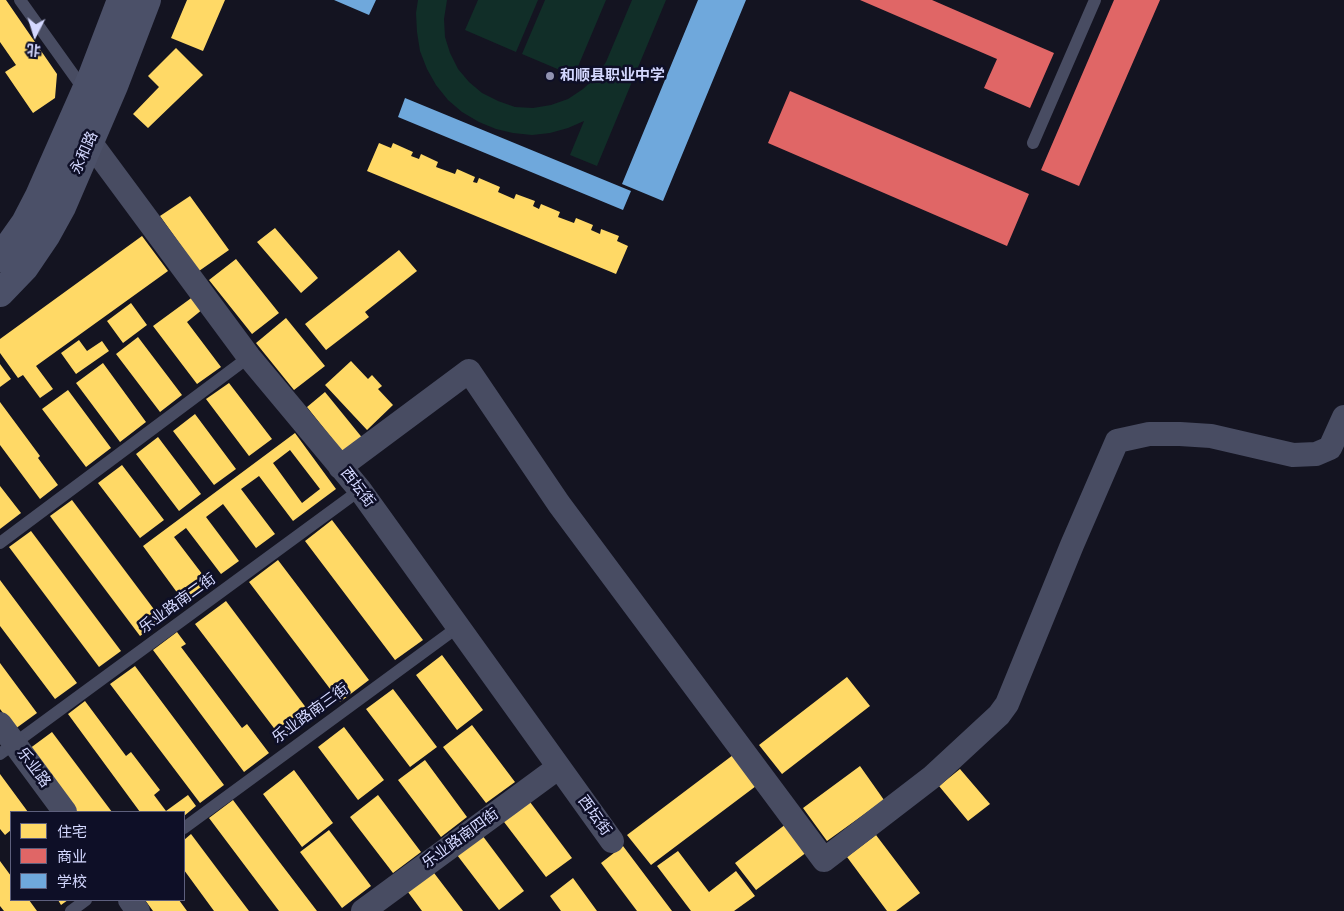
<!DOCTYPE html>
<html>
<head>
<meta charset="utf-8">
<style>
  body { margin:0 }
  #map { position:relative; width:1344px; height:911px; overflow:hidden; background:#141421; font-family:"Roboto Condensed","Noto Sans SC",sans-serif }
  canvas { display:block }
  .legend { position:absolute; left:10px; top:811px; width:175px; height:90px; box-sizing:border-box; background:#0e0f27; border:1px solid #5d5f7d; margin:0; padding:6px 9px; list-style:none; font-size:15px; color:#d4d8ff }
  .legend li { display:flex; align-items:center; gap:10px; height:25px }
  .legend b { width:25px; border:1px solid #5d5f7d }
  .north { position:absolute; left:10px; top:10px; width:50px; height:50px; -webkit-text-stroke:4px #0e0f27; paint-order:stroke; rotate:185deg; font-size:14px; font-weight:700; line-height:20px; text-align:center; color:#d4d8ff }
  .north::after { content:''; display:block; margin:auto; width:18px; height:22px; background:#d4d8ff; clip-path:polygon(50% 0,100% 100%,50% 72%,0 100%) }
</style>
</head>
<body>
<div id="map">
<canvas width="1344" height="911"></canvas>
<ul class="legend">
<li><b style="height:14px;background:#ffd966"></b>住宅</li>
<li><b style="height:14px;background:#e06666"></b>商业</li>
<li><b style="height:14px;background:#6fa8dc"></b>学校</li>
</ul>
<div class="north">北</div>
</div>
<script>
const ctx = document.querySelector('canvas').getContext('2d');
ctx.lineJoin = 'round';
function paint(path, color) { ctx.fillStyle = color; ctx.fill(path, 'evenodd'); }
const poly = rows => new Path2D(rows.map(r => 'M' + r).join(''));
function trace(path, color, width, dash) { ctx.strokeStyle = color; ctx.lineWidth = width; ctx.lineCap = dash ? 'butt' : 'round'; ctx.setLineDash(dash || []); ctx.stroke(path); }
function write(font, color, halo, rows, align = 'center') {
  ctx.font = font + ' "Roboto Condensed","Noto Sans SC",sans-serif'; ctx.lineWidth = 5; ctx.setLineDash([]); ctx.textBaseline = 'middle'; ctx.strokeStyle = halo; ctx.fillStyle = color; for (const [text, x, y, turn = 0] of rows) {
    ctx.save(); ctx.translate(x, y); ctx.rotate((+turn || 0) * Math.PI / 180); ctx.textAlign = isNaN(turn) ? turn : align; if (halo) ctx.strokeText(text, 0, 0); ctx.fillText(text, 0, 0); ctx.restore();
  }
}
paint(poly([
  [418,0,447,0,444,19,445,37,450,53,458,69,469,82,482,93,498,101,515,107,533,108,551,105,568,99,583,89,596,77,606,62,632,0,666,0,597,166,570,155,584,121,568,128,550,133,532,135,513,133,496,129,479,122,462,112,448,100,436,85,427,69,420,51,417,32,416,13],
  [478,0,538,0,516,52,465,30],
  [545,0,606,0,574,76,522,54]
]), '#112e28');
paint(poly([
  [0,0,6,0,57,74,55,98,33,113,5,72,16,65,0,42],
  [187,0,225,0,203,51,171,38],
  [176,48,203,75,148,128,133,114,159,87,148,76],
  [379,143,391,148,393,143,413,152,411,156,419,159,421,154,438,162,436,167,455,174,457,169,475,177,473,182,477,183,479,178,500,187,498,192,514,199,516,194,535,201,533,206,539,209,541,204,560,212,558,217,574,223,576,218,593,225,591,230,600,234,601,229,619,236,617,241,628,246,616,274,367,171],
  [190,196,229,250,199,271,160,216],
  [275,228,318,278,301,293,257,242],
  [142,236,168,271,36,366,53,389,40,398,23,375,18,378,0,353,0,339],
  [399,250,417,271,365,312,369,317,326,350,305,324],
  [236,259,279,313,252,334,209,280],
  [194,296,203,309,187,322,221,367,197,384,153,326],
  [131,303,147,325,123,343,107,321],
  [286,318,325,366,294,390,256,343],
  [138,337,182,395,160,412,116,354],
  [79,340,87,351,102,341,109,351,76,374,61,353],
  [351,361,368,379,372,375,382,386,378,389,393,405,367,430,325,385],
  [103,363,146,422,120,442,76,383],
  [0,364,11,379,0,387],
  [229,383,272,439,249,456,206,399],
  [68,390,111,448,86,467,42,409],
  [325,392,364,440,345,455,307,407],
  [0,402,40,456,38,458,58,485,40,499,0,445],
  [195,414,236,469,214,485,173,431],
  [295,433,336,489,293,521,259,476,241,489,275,534,256,548,223,504,206,517,239,561,221,574,186,528,174,537,209,583,184,602,143,546],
  [290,450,320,489,302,503,273,463],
  [158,437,201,494,179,511,136,454],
  [122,465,164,520,140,538,98,483],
  [0,486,21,513,0,529],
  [72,500,162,620,140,636,50,516],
  [332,520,423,640,395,660,305,541],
  [31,531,121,651,99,667,9,547],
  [278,560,369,680,340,702,249,582],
  [0,580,77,683,55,699,0,626],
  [226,601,313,717,283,740,195,624],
  [177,632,186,644,181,647,242,728,247,724,269,753,244,772,153,650],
  [442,655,483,710,457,730,416,675],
  [0,663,37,713,15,729,0,709],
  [135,666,224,785,200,803,110,684],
  [847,677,870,706,782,774,759,745],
  [393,689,437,747,410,767,366,709],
  [85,701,126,756,131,752,160,790,154,795,166,811,188,795,196,806,184,816,184,812,140,812,68,714],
  [472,725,515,782,486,803,443,747],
  [344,727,384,780,358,800,318,747],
  [52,732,112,812,76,812,29,749],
  [737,752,760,783,651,865,627,835],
  [425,760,467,817,441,837,398,780],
  [860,766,884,800,827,841,803,808],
  [960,769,990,804,968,821,939,786],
  [294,770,333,823,302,847,263,794],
  [0,774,28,812,11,812,11,830,5,835,0,829],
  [378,795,421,852,393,873,350,817],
  [527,798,572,858,546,877,501,818],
  [233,800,278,860,317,911,279,911,209,818],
  [786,824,807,852,756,890,735,863],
  [329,830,371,886,342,908,300,852],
  [479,831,524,891,499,910,454,851],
  [191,834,221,874,249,911,214,911,184,870,184,840],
  [876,835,920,893,896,911,887,911,847,857],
  [623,846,672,911,637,911,601,863],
  [678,851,709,892,736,871,755,896,734,911,691,911,657,866],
  [0,861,11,876,11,900,29,900,37,911,4,911,0,906],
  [431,869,463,911,422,911,405,888],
  [573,878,597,911,561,911,550,896],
  [58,900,68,900,61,905],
  [145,900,179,900,187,911,153,911]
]), '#ffd966');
paint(poly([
  [860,0,932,0,1054,53,1030,108,984,88,997,59],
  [1114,0,1160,0,1079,186,1041,170],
  [790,91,1029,194,1007,246,768,143]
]), '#e06666');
paint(poly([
  [334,0,376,0,369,15],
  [698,0,746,0,663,201,622,184],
  [405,98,631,191,623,210,398,117]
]), '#6fa8dc');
trace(poly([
  [20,0,85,91],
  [1033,143,1095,0],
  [0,543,249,357],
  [0,754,360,490],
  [184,828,458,627],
  [71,911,86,900]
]), '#484c62', 12);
trace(poly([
  [90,142,249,357,360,490,612,841],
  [340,467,469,371,559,504,824,860,932,777,999,715,1007,704,1072,545,1117,441,1149,434,1180,434,1211,436,1293,455,1316,454,1330,448,1344,417],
  [0,724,65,812],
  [130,900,138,911],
  [363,911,559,767]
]), '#484c62', 24);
trace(poly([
  [0,258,25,223,39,196,92,76,121,0],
  [0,293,25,267,46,236,62,207,114,86,147,0]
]), '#4b5068', 28);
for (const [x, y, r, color] of [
  [550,76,5,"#9193b1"]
]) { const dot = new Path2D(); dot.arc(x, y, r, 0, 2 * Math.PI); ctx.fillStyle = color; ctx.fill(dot); trace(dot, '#0e0f27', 2); }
write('bold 15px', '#d4d8ff', '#0e0f27', [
  ["和顺县职业中学",560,76]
], 'left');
write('15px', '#d4d8ff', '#0e0f27', [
  ["永和路",85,153,-66],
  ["西坛街",357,488,52],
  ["乐业路南二街",178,604,-36],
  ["乐业路南三街",311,714,-36],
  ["乐业路",33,768,53],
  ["西坛街",594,816,54],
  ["乐业路南四街",461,839,-36]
]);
</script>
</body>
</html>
